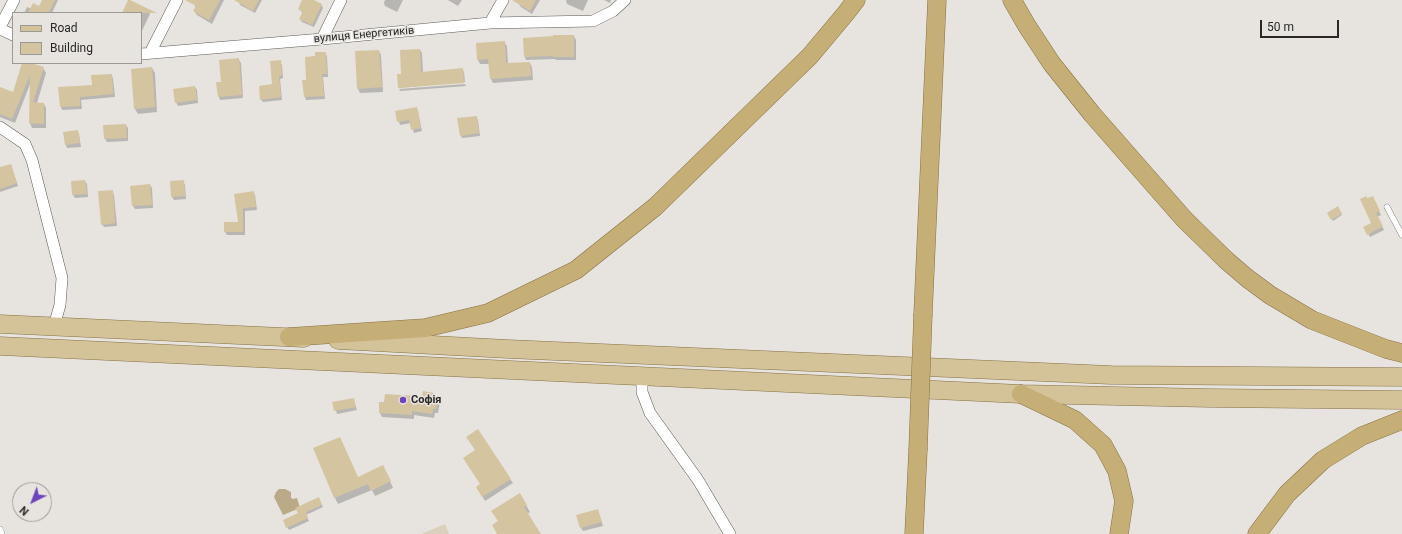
<!DOCTYPE html>
<html>
<head>
<meta charset="utf-8">
<style>
  body { margin:0 }
  #map { position:relative; width:1402px; height:534px; overflow:hidden; background:#e7e4df; font-family:Roboto,sans-serif }
  canvas { display:block }
  .legend { position:absolute; left:12px; top:12px; width:130px; height:52px; box-sizing:border-box; background:#e7e4df; border:1px solid #9b9995; margin:0; padding:5px 7px; list-style:none; font-size:12px; color:#292825 }
  .legend li { display:flex; align-items:center; gap:8px; height:20px }
  .legend b { width:20px; border:1px solid #9b9995 }
  .north { position:absolute; left:12px; top:482px; width:40px; height:40px; box-sizing:border-box; background:#e7e4df; border:1px solid #9b9995; border-radius:50%; rotate:222deg; font-size:11px; font-weight:700; line-height:16px; text-align:center; color:#292825 }
  .north::after { content:''; display:block; margin:auto; width:14px; height:18px; background:#6e44bd; clip-path:polygon(50% 0,100% 100%,50% 72%,0 100%) }
  .scale { position:absolute; left:1260px; top:20px; width:79px; height:18px; box-sizing:border-box; border:2px solid #292825; border-top:0; padding-left:5px; font-size:12px; line-height:14px; white-space:nowrap; color:#292825; -webkit-text-stroke:3px #e7e4df; paint-order:stroke }
</style>
</head>
<body>
<div id="map">
<canvas width="1402" height="534"></canvas>
<ul class="legend">
<li><b style="height:5px;background:#d4c299"></b>Road</li>
<li><b style="height:11px;background:#d5c4a0"></b>Building</li>
</ul>
<div class="north">N</div>
<div class="scale">50 m</div>
</div>
<script>
const ctx = document.querySelector('canvas').getContext('2d');
ctx.lineJoin = 'round';
function paint(path, color) { ctx.fillStyle = color; ctx.fill(path, 'evenodd'); }
const poly = rows => new Path2D(rows.map(r => 'M' + r).join(''));
function trace(path, color, width, dash) { ctx.strokeStyle = color; ctx.lineWidth = width; ctx.lineCap = dash ? 'butt' : 'round'; ctx.setLineDash(dash || []); ctx.stroke(path); }
function write(font, color, halo, rows, align = 'center') {
  ctx.font = font + ' Roboto,sans-serif'; ctx.lineWidth = 3; ctx.setLineDash([]); ctx.textBaseline = 'middle'; ctx.strokeStyle = halo; ctx.fillStyle = color; for (const [text, x, y, turn = 0] of rows) {
    ctx.save(); ctx.translate(x, y); ctx.rotate((+turn || 0) * Math.PI / 180); ctx.textAlign = isNaN(turn) ? turn : align; if (halo) ctx.strokeText(text, 0, 0); ctx.fillText(text, 0, 0); ctx.restore();
  }
}
paint(poly([
  [445,524,449,534,421,534]
]), '#dbd0bb');
paint(poly([
  [279,489,285,489,291,492,291,498,293,499,297,498,300,508,283,515,274,497,276,492]
]), '#bbaa87');
paint(poly([
  [43,0,58,0,52,13,24,13,27,7,32,9,39,8],
  [196,0,224,0,212,24,197,15,194,11,196,8,194,4],
  [240,0,262,0,255,13,240,5,239,2],
  [303,0,311,0,321,4,323,8,314,27,302,22,300,19,303,13,299,9],
  [385,0,403,0,397,12,385,6,384,3],
  [448,0,462,0,458,6],
  [522,0,540,0,532,14,521,7,519,4],
  [566,0,588,0,583,11,567,4],
  [604,0,611,0,610,3],
  [147,9,150,14,141,33,141,13,123,13],
  [574,36,576,40,576,60,556,60,555,59,526,60,525,57],
  [504,42,507,46,508,64,530,63,532,67,533,80,493,83,491,79,490,64,480,64,478,60,477,44],
  [420,50,422,53,423,73,462,69,464,72,465,82,399,88,398,75,403,75],
  [379,51,381,55,383,92,360,93,358,89],
  [325,53,327,56,328,77,323,77,325,99,306,100,305,97,307,81,316,57],
  [239,60,241,63,243,98,220,100,219,97,222,83],
  [280,62,282,65,283,78,280,79,282,100,263,102,261,99,273,85],
  [23,63,43,68,46,73,37,103,44,104,46,108,46,128,32,128,30,123,30,84,15,123,0,117,0,88,13,94],
  [152,68,155,73,157,112,138,114,135,109],
  [111,75,113,78,115,97,81,100,82,109,62,110,61,107],
  [465,84,466,86,400,91,399,89],
  [195,87,197,90,198,103,178,106,176,102],
  [416,108,418,111,422,131,414,133,411,123,400,125,396,111],
  [476,117,478,120,480,136,462,138,461,135],
  [126,125,128,128,128,141,107,142,105,139,105,126],
  [77,131,79,134,81,147,67,148,66,145],
  [11,165,18,186,0,192,0,169],
  [85,181,87,184,88,197,75,198,73,195],
  [183,181,185,185,186,199,174,200,172,197],
  [150,185,152,188,153,208,135,209,133,206,131,187],
  [112,191,114,195,117,226,104,227,102,224],
  [253,192,255,195,257,210,245,211,245,235,227,235,225,232,239,223,235,195],
  [1372,197,1381,215,1377,217,1384,230,1370,237,1365,228,1373,223,1367,200],
  [1338,207,1342,215,1333,221,1328,213],
  [433,394,440,402,438,413,435,413,434,418,414,415,414,419,382,417,380,413,419,397],
  [353,399,357,410,337,414,334,402],
  [340,438,358,478,386,472,393,488,375,496,372,490,338,504,335,498],
  [510,479,513,483,485,501,477,487],
  [520,495,530,512,527,514,540,534,498,534,499,522],
  [319,499,323,507,306,515,309,521,289,530,284,521,299,514],
  [598,511,603,526,583,531,581,528]
]), '#0003');
paint(poly([
  [42,0,55,0,49,12,52,13,28,13,33,3,39,6],
  [128,0,130,0,157,13,122,13],
  [185,0,220,0,209,20,193,11,196,6],
  [234,0,259,0,253,11],
  [302,0,314,0,322,4,312,25,299,19,303,11,298,9],
  [512,0,536,0,530,11],
  [553,35,574,35,574,57,553,57,553,56,524,57,523,38,553,36],
  [505,41,506,63,530,62,531,76,490,79,488,59,477,60,476,43],
  [420,49,421,72,463,68,464,83,398,88,397,74,401,74,400,50],
  [379,50,382,87,357,89,355,51],
  [315,52,326,52,327,74,322,74,324,96,304,97,302,80,306,80,305,57,315,56],
  [239,58,242,95,218,97,216,82,221,82,219,60],
  [281,60,282,75,279,76,281,97,260,100,259,86,272,84,270,61],
  [22,63,34,63,34,64,44,67,33,102,44,103,44,124,29,123,30,75,12,119,0,114,0,87,13,92],
  [152,67,155,107,134,109,131,69],
  [112,74,113,94,80,97,80,106,60,107,58,87,92,85,91,75],
  [195,86,197,100,175,103,173,89],
  [417,107,421,128,411,130,409,120,397,122,395,111],
  [477,116,479,133,460,136,457,118],
  [126,124,127,138,104,139,103,125],
  [78,130,80,143,65,145,63,132],
  [11,164,17,183,0,189,0,167],
  [85,180,87,194,72,195,71,181],
  [184,180,185,196,171,197,170,181],
  [150,184,152,205,132,206,130,186],
  [113,190,115,223,101,225,98,191],
  [254,191,256,207,243,208,243,232,224,232,224,222,238,222,234,194],
  [1366,196,1367,198,1373,196,1380,211,1376,213,1383,226,1367,235,1363,227,1371,223,1360,199],
  [1338,206,1342,214,1331,220,1327,213],
  [423,391,434,393,433,396,438,397,436,409,433,409,432,414,412,411,412,415,379,413,379,402,384,402,385,394,419,396,422,396],
  [354,398,356,407,334,411,332,402],
  [478,429,511,479,482,497,476,487,480,484,463,458,475,450,466,437],
  [340,437,358,477,383,465,391,481,371,491,368,484,334,498,313,448],
  [520,493,527,505,524,507,541,534,497,534,492,525,498,521,491,511],
  [319,497,322,505,306,512,308,518,286,528,283,520,298,513,295,508],
  [598,509,602,522,580,528,576,515]
]), '#d5c4a0');
const service = poly([
  [1387,207,1402,235],
  [0,529,2,534]
]);
const minor = poly([
  [490,23,503,0],
  [0,27,14,0],
  [0,29,13,35],
  [322,39,341,0],
  [150,53,177,0],
  [141,54,322,39,490,23,593,21,613,11,625,0],
  [0,127,25,144,32,160,62,278,60,305,54,326],
  [642,377,642,392,650,413,698,480,730,534]
]);
const primary = poly([
  [0,324,304,338],
  [338,340,508,349,1111,375,1402,377],
  [0,346,1021,394,1210,398,1402,400]
]);
const trunk = poly([
  [1012,0,1027,26,1052,64,1092,114,1184,219,1226,260,1247,278,1270,295,1312,320,1386,349,1402,353],
  [923,314,937,0],
  [289,337,425,328,488,313,576,270,655,207,810,56,846,13,856,0],
  [1021,394,1075,420,1103,445,1117,471,1124,501,1119,534],
  [914,534,918,450],
  [1257,534,1287,494,1323,460,1362,436,1402,420]
]);
trace(service, '#5d5b56', 6);
trace(minor, '#5d5b56', 12);
trace(primary, '#867144', 19);
trace(trunk, '#867144', 19);
trace(service, '#fff', 5.5);
trace(minor, '#fff', 11);
trace(primary, '#d4c299', 18);
trace(trunk, '#c6ae77', 18);
const trunkBridge = poly([
  [918,450,923,314]
]);
trace(trunkBridge, '#867144', 19, []);
trace(trunkBridge, '#c6ae77', 18);
for (const [x, y, r, color] of [
  [403,400,4,"#6e44bd"]
]) { const dot = new Path2D(); dot.arc(x, y, r, 0, 2 * Math.PI); ctx.fillStyle = color; ctx.fill(dot); trace(dot, '#e7e4df', 1.5); }
write('11px', '#292825', '#e7e4df', [
  ["вулиця Енергетиків",364,35,-5]
]);
write('bold 11px', '#292825', '#e7e4df', [
  ["Софія",411,400]
], 'left');
</script>
</body>
</html>
